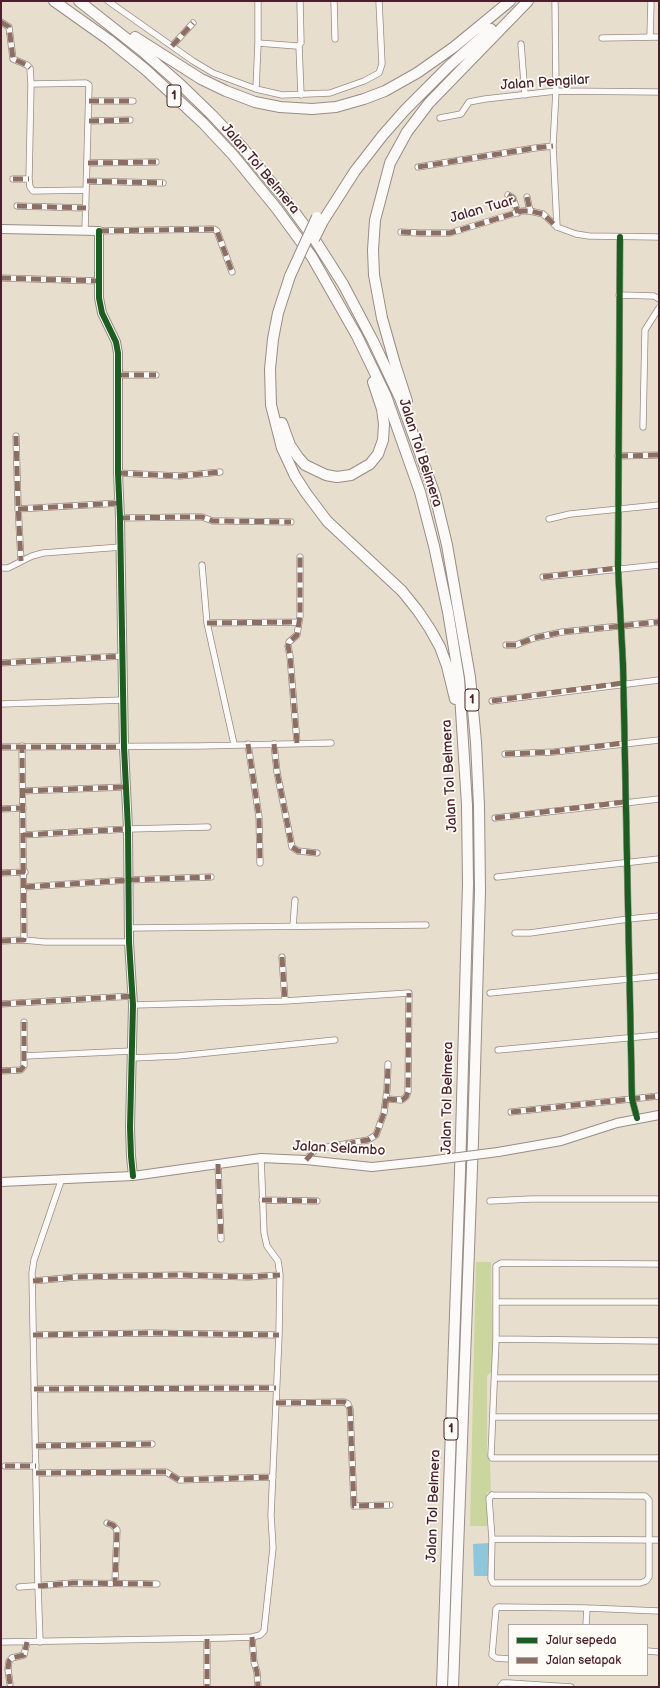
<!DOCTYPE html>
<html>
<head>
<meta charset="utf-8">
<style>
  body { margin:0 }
  #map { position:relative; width:660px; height:1688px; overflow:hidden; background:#e8dece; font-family:"Balsamiq Sans",sans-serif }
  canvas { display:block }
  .frame { position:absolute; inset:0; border:2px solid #4a1f2b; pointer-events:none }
  .legend { position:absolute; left:508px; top:1624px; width:140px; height:52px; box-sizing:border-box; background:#fdfcf7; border:1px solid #b5a4a5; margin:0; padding:5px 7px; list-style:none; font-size:12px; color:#4a1f2b }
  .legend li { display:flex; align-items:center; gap:8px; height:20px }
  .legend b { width:20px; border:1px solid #b5a4a5 }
</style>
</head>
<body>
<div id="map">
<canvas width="660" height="1688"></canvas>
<div class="frame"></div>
<ul class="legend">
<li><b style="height:5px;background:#1b5e20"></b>Jalur sepeda</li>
<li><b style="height:5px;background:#8d6e63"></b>Jalan setapak</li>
</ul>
</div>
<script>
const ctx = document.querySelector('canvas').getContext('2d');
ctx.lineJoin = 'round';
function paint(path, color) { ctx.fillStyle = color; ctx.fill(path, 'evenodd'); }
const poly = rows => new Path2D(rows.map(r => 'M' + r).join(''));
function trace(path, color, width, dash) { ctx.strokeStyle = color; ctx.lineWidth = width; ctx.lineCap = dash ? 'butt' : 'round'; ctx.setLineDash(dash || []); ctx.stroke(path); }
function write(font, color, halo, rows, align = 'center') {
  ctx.font = font + ' "Balsamiq Sans",sans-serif'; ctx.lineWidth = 3.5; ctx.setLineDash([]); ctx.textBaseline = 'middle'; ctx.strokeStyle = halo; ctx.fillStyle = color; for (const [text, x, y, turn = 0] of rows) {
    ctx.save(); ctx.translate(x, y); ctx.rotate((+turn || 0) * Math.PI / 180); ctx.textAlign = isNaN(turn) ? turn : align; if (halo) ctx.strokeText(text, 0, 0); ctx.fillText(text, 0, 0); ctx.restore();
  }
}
paint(poly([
  [476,1262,491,1262,493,1370,487,1376,487,1453,490,1461,491,1492,487,1492,487,1526,470,1526]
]), '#cbd69e');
paint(poly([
  [489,1543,489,1576,474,1576,473,1544]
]), '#8cc7dc');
const street = poly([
  [108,1,193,61,213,73,256,89,282,95,330,93,364,81,379,73,382,64,379,1],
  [334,1,335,39],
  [555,1,556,91,553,146,557,227],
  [1,22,9,27,13,59,27,65,30,68,31,84,29,179,30,187,33,191,86,190],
  [650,37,651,1],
  [602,38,659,37],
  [258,43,297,46,299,45,301,43,300,1],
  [521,44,525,95],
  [299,45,301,95],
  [172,46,193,23],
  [31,84,86,83,89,85,85,230],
  [256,89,258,43,258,1],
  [89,101,133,101],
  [440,118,461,114,469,102,485,99,556,91,659,92],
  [89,121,130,120],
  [88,163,156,162],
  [418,167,535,148,553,146],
  [13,179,29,179],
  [87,181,163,183],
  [508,195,513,198,518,213],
  [527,197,530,211],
  [17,206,86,208],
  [99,231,214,229,217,231,232,272],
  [401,232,419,233,450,233,522,211,530,211,543,214,557,227,576,234,589,236,659,237],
  [620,237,618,568,623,664,632,1099,637,1118],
  [1,278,99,281],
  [619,295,654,296,659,299],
  [119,375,156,375],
  [643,427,645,330,659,308],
  [16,436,18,505,21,561],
  [618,456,659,455],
  [118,473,180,476,220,472],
  [18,509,120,503],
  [120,518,188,517,202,517,213,521,226,521,291,522],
  [549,519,570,514,659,505],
  [202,565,207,623,234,744],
  [1,568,8,568,32,556,43,553,121,547],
  [543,577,659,565],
  [207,623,299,622],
  [506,645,516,645,534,638,562,632,659,622],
  [1,663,123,656],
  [492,701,659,680],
  [1,704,124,700],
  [297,743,290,656,288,646,289,642,297,635,300,616,300,557],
  [248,744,259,817,260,863],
  [274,744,277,772,292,847,298,851,317,853],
  [22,746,24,940],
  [1,747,199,746,331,743],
  [505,754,554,752,659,740],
  [23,791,126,787],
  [1,809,23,808],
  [495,818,659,799],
  [23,835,128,829,208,827],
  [1,873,25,872],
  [497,877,659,859],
  [25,887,128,880,211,877],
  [293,926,295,900],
  [128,928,426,925],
  [515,933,530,933,628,919,659,916],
  [1,941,24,940,45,942,129,942],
  [282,957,285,1001],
  [490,993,659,976],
  [1,1004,133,996],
  [133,1005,285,1001,409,993,408,1092,406,1097,402,1100,387,1099],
  [498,1050,659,1035],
  [25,1056,132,1051],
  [132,1058,178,1056,335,1040],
  [1,1071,21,1070,24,1066,24,1022],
  [511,1112,659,1096],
  [306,1160,316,1149,368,1140,376,1135,384,1113,387,1090,388,1064],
  [218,1164,221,1239],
  [262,1200,317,1201],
  [490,1201,531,1199,659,1199],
  [659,1264,501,1263,496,1266,496,1339,491,1456,492,1458,659,1458],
  [33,1281,76,1277,180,1275,248,1277,280,1275],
  [496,1302,659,1302],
  [33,1335,149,1333,279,1335],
  [496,1339,659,1341],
  [495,1378,659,1378],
  [34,1389,276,1388],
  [276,1403,344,1402,348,1404,350,1409,354,1506,390,1505],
  [493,1417,659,1417],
  [36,1446,152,1444],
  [5,1466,36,1466],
  [36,1473,166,1472,179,1480,273,1477],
  [492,1495,645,1496,649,1500,649,1577,646,1581,640,1583,493,1583,491,1579,492,1539,489,1498,492,1495],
  [107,1523,113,1525,117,1530,115,1582],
  [492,1539,659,1540],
  [19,1587,73,1583,157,1584],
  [586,1625,587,1608],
  [252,1637,254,1662,257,1672,258,1687],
  [207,1639,207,1687],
  [1,1642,225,1638,252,1637,260,1635,264,1631,273,1548,271,1515,279,1335,280,1275,278,1261,267,1246,264,1233,261,1158],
  [40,1642,38,1586,32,1273,34,1260,62,1178],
  [647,1651,659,1652],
  [509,1659,496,1658,492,1655,496,1609,498,1607,587,1608,659,1611],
  [10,1684,8,1669,9,1661,12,1658,24,1655,27,1642],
  [500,1687,503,1683,509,1683,571,1687]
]);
const secondary = poly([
  [1,229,99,231,99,298,102,313,116,342,118,353,118,473,120,518,124,747,128,829,129,942,133,1005,130,1127,131,1156,133,1176],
  [498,1152,561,1141,617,1123,659,1115],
  [1,1182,133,1176,261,1158,306,1160,372,1167,428,1161]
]);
const highway = poly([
  [54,1,109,40,146,70,203,123,233,155,277,209,312,257,357,336,386,396,420,492,434,546,448,612,459,679,467,805,468,884,460,1172,442,1687],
  [79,1,141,50,181,85,212,115,242,147,285,199,315,240,343,284,373,341,400,398,435,495,447,545,470,677,476,742,479,806,480,891,473,1140,453,1687],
  [135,37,201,79,226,91,255,102,280,107,312,109,336,107,364,99,385,91,417,73,454,47,510,1],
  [323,221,355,171,383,135,405,110,450,65,491,29],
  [290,276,278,313,273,339,270,369,271,405,282,448,295,476,306,493,327,521,402,591,418,611,430,629,440,647,447,666,455,699],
  [407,401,395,364,382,318,374,275,373,250,375,220,390,163,407,132,429,103,528,1],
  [282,423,290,445,298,457,305,465,326,475,337,477,351,475,370,464,378,454,383,440,384,424,382,409,373,382]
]);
trace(street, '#988c86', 7);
trace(secondary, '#988c86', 10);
trace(highway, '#988c86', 12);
trace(street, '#fcfaf8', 5.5);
trace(secondary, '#fcfaf8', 8);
trace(highway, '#fcfaf8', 10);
const secondaryBridge = poly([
  [428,1161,498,1152]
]);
const highwayBridge = poly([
  [314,239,323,221],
  [290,276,317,217]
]);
trace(secondaryBridge, '#988c86', 10, []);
trace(highwayBridge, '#988c86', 12, []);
trace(secondaryBridge, '#fcfaf8', 8);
trace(highwayBridge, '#fcfaf8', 10);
trace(poly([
  [1,22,9,27,13,59,27,65,30,68],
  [172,46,193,23],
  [89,101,133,101],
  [89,121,130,120],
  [88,163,156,162],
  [418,167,535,148,553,146],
  [13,179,29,179],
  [87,181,163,183],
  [508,195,513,198,518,213],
  [527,197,530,211],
  [17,206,86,208],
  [99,231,214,229,217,231,232,272],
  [401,232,419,233,450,233,522,211,530,211,543,214,557,227],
  [1,278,99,281],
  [119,375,156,375],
  [16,436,18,505,21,561],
  [618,456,659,455],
  [118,473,180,476,220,472],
  [18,509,120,503],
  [120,518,188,517,202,517,213,521,226,521,291,522],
  [543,577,618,568],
  [207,623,299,622],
  [506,645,516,645,534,638,562,632,659,622],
  [1,663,123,656],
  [492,701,623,683],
  [297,743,290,656,288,646,289,642,297,635,300,616,300,557],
  [248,744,259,817,260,863],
  [274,744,277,772,292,847,298,851,317,853],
  [1,747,124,747],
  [505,754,554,752,624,743],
  [23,791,126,787],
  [1,809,23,808],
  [495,818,625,802],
  [23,835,128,829],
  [1,873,25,872],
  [25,887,128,880,211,877],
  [1,941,24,940,22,746],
  [282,957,285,1001],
  [1,1004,133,996],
  [1,1071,21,1070,24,1066,24,1022],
  [387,1099,402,1100,406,1097,408,1092,409,993],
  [511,1112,659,1096],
  [306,1160,316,1149,368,1140,376,1135,384,1113,387,1090,388,1064],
  [218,1164,221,1239],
  [262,1200,317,1201],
  [33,1281,76,1277,180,1275,248,1277,280,1275],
  [33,1335,149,1333,279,1335],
  [34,1389,276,1388],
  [276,1403,344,1402,348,1404,350,1409,354,1506,390,1505],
  [36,1446,152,1444],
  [5,1466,36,1466],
  [36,1473,166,1472,179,1480,273,1477],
  [107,1523,113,1525,117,1530,115,1582],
  [38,1586,73,1583,157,1584],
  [252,1637,254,1662,257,1672,258,1687],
  [207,1639,207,1687],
  [10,1684,8,1669,9,1661,12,1658,24,1655,27,1642]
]), '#8d6e63', 5, [10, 5]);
trace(poly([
  [99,231,99,298,102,313,116,342,118,353,118,473,120,518,124,747,128,829,129,942,133,1005,130,1127,131,1156,133,1176],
  [620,237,618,568,623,664,632,1099,637,1118]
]), '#1b5e20', 6);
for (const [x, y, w] of [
  [174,96,14],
  [472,700,14],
  [451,1429,14]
]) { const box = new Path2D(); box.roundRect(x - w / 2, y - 11, w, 22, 3); ctx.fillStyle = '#fdfcf7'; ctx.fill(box); trace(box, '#4a1f2b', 1); }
write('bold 13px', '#4a1f2b', null, [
  ["1",174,96],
  ["1",472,700],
  ["1",451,1429]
]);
write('14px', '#4a1f2b', '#fdfcf7', [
  ["Jalan Pengilar",545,83,-4],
  ["Jalan Tol Belmera",260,169,50],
  ["Jalan Tuar",482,210,-16],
  ["Jalan Tol Belmera",420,453,72],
  ["Jalan Tol Belmera",450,776,-93],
  ["Jalan Tol Belmera",448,1098,-89],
  ["Jalan Selambo",339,1149,3],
  ["Jalan Tol Belmera",434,1506,-88]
]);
</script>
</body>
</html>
